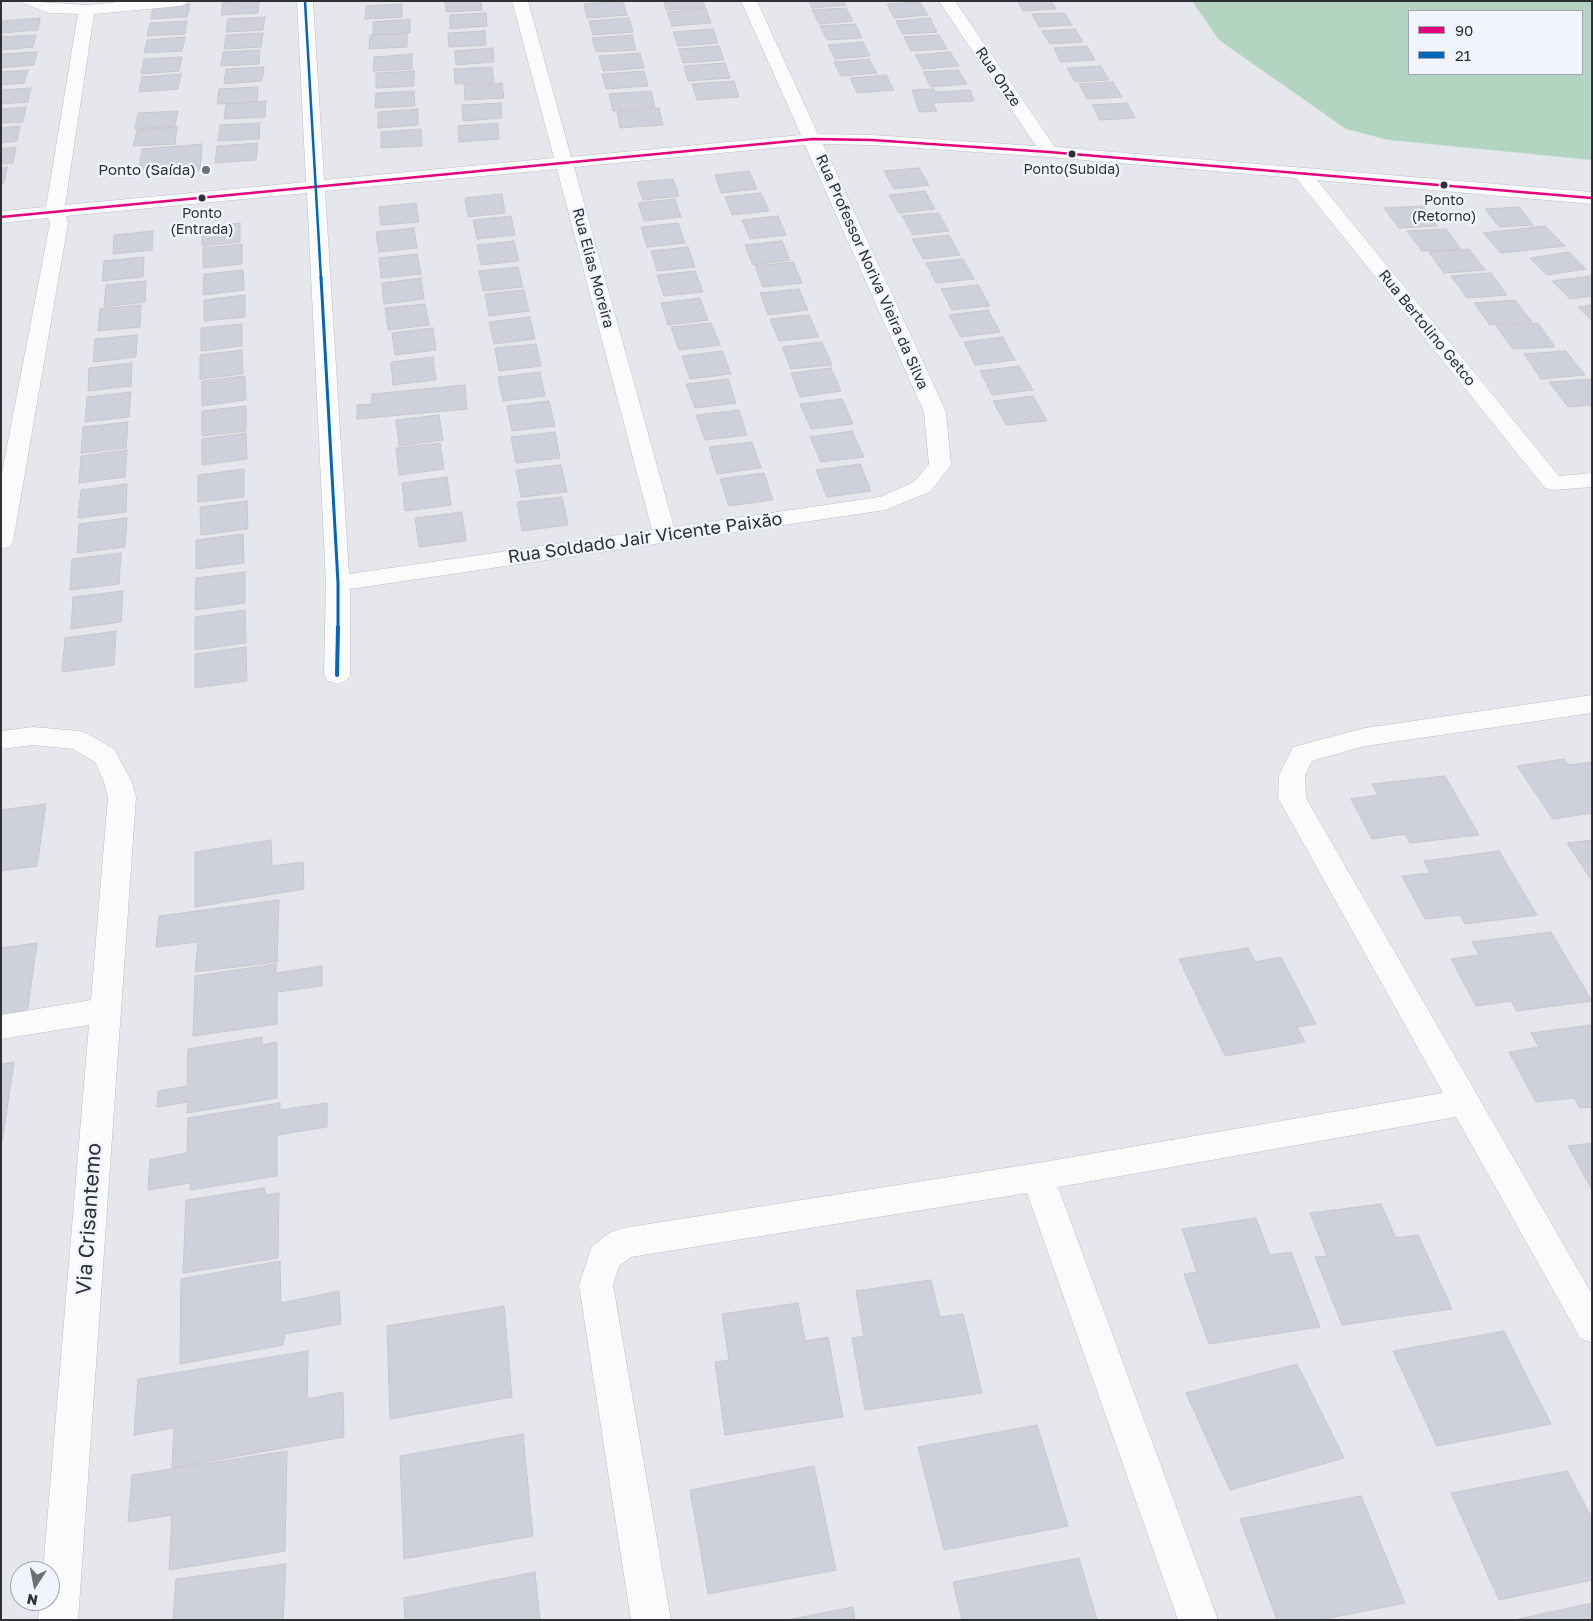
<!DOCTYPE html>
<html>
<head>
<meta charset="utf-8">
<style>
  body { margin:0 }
  #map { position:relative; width:1593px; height:1621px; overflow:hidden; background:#e6e7ec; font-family:"Golos Text",sans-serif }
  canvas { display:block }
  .frame { position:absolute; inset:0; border:2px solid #2e3033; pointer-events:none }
  .legend { position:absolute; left:1408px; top:10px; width:175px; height:65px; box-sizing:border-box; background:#eff4fe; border:1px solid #a2a6ad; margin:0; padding:6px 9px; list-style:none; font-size:15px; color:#2e3033 }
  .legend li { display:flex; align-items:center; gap:10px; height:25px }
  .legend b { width:25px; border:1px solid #a2a6ad }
  .north { position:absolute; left:10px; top:1561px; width:50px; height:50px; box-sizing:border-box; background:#eff4fe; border:1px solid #a2a6ad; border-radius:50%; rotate:191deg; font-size:14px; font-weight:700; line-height:20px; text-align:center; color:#2e3033 }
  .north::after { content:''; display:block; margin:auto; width:18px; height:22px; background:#6e7074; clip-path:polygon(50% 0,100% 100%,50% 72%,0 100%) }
</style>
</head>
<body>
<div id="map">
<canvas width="1593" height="1621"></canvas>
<div class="frame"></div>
<ul class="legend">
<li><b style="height:6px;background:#e5007d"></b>90</li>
<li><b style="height:6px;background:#0065bd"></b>21</li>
</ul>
<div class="north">N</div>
</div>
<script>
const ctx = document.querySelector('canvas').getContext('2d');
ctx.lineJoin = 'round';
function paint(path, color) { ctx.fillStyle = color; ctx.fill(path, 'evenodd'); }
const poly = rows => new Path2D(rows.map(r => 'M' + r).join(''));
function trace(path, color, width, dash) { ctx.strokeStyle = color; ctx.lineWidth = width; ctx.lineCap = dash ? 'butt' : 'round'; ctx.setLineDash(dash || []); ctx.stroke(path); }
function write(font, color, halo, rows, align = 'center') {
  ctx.font = font + ' "Golos Text",sans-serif'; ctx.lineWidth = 4.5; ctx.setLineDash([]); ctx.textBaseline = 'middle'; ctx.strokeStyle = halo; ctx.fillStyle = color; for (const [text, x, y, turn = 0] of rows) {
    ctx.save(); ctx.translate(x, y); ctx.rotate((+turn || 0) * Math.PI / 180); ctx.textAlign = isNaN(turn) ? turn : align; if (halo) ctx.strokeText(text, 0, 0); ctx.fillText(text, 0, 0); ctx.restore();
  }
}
paint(poly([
  [1192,1,1592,1,1592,160,1389,140,1346,129,1219,40],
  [1409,11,1582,11,1582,74,1409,74]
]), '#b4d4c2');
const building = poly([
  [259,1,258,13,221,15,223,2,259,1],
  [445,1,481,1,482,10,446,12,445,1],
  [623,1,627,15,587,18,584,4,623,1],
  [664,1,703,1,705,8,666,10,664,1],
  [809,1,844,1,846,5,812,8,809,1],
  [1018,1,1051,1,1056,9,1023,11,1018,1],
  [920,2,928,15,894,18,887,4,920,2],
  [190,4,187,17,151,19,153,6,190,4],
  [402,4,402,17,365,19,366,6,402,4],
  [846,8,853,21,819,24,812,10,846,8],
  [706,9,711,23,672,26,667,12,706,9],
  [486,13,487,26,450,29,450,15,486,13],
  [1064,13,1072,25,1039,27,1032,14,1064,13],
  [265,17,263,30,226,32,228,19,265,17],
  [40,18,38,30,1,33,1,21,40,18],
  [629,18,633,32,593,35,589,21,629,18],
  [930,18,937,32,903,34,896,21,930,18],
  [410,19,410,33,373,35,373,22,410,19],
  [187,21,185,34,147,36,150,23,187,21],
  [855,24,862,38,827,40,820,26,855,24],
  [713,29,718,43,678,46,673,32,713,29],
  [1075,29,1083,42,1050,44,1042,31,1075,29],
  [485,31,486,45,449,47,448,33,485,31],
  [263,33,261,47,224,49,226,35,263,33],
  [407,33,407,47,369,49,370,35,407,33],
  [36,35,33,47,1,50,1,37,36,35],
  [632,35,636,50,596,52,592,38,632,35],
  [939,35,947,49,911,51,904,37,939,35],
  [185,37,182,51,144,53,147,40,185,37],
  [863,42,870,56,835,59,828,45,863,42],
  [719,46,724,60,683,63,679,49,719,46],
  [1087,46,1095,60,1061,62,1054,48,1087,46],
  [493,48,494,62,456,65,455,51,493,48],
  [260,50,259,64,221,66,223,52,260,50],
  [37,52,34,65,1,68,1,54,37,52],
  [950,52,959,66,923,69,915,55,950,52],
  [640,53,644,68,603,71,599,56,640,53],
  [412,54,412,69,373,71,374,57,412,54],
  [182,57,179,71,141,74,144,59,182,57],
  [869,59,877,73,841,76,834,62,869,59],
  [725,63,730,78,688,81,684,66,725,63],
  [1101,66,1109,80,1075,82,1067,68,1101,66],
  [264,67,262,81,224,84,226,69,264,67],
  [492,67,494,82,455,84,454,69,492,67],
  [28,70,24,83,1,85,1,72,28,70],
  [958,70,967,84,931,87,923,72,958,70],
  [414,71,414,86,376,88,376,73,414,71],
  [644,71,648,86,606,89,602,74,644,71],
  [181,74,178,89,139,92,142,77,181,74],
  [886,75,894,90,857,93,850,78,886,75],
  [734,81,739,97,697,100,692,84,734,81],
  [1113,82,1122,97,1087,99,1079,84,1113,82],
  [502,83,504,98,465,100,464,85,502,83],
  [258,87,257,102,217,104,219,89,258,87],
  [31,88,28,102,1,104,1,90,31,88],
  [934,89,936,92,970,90,974,101,933,103,937,111,919,112,912,90,934,89],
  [414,91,415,106,375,108,376,93,414,91],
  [651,91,655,107,613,111,609,94,651,91],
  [266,101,265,117,224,119,226,104,266,101],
  [501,103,502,118,463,121,462,105,501,103],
  [1127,103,1135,118,1100,120,1092,105,1127,103],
  [26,107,23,122,1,123,1,109,26,107],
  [659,108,663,125,620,128,617,112,659,108],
  [418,109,418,125,378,128,378,112,418,109],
  [178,111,175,126,135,129,138,113,178,111],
  [260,123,259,139,218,141,220,125,260,123],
  [498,123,499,139,459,142,458,126,498,123],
  [20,126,17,141,1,143,1,128,20,126],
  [177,127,175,144,133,146,137,130,177,127],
  [421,129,422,146,381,148,381,132,421,129],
  [258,143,256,160,215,163,217,146,258,143],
  [202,144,200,170,169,173,170,167,139,170,142,149,202,144],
  [16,147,13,163,1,164,1,149,16,147],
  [7,167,4,183,1,183,1,168,7,167],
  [919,168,929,185,894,189,884,171,919,168],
  [749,171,757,189,721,193,715,175,749,171],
  [673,179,679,196,643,200,637,182,673,179],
  [925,191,935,209,899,213,889,195,925,191],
  [761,193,769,211,732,215,725,197,761,193],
  [502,194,505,213,468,217,465,198,502,194],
  [675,199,681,217,644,221,638,203,675,199],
  [416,203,419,222,381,225,379,207,416,203],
  [1423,206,1437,226,1399,228,1384,208,1423,206],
  [1519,207,1533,225,1499,227,1485,209,1519,207],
  [938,213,949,231,913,235,902,216,938,213],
  [511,216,515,235,477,239,473,220,511,216],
  [778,216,786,235,750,239,742,220,778,216],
  [240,223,240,242,202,246,202,227,240,223],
  [678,223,685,243,647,247,641,227,678,223],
  [1545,226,1565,246,1501,253,1483,233,1545,226],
  [414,228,417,248,379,252,376,232,414,228],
  [1446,229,1461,249,1422,251,1407,231,1446,229],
  [153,231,152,250,113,254,114,235,153,231],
  [949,235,960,255,923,259,912,239,949,235],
  [514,241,519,261,481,265,477,245,514,241],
  [782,241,790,260,753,265,745,245,782,241],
  [242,244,242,264,203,268,203,248,242,244],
  [688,247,695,267,657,271,651,251,688,247],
  [1469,249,1485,270,1444,273,1429,252,1469,249],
  [1569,252,1586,269,1547,275,1530,258,1569,252],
  [417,254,421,274,381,278,379,258,417,254],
  [144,257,143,277,102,281,104,261,144,257],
  [963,259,974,279,936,283,926,263,963,259],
  [793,262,802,283,763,287,755,266,793,262],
  [518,267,523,287,483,291,479,271,518,267],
  [243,270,244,290,203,295,204,274,243,270],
  [695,271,703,292,664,296,657,275,695,271],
  [1491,273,1507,295,1467,298,1451,276,1491,273],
  [1591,276,1592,296,1570,299,1552,281,1591,276],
  [421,278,424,299,384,304,382,283,421,278],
  [146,281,145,302,104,307,106,285,146,281],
  [978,285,990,306,952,310,941,289,978,285],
  [799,289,808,310,768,315,760,293,799,289],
  [524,290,529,311,489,316,485,294,524,290],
  [245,295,245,317,204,321,204,300,245,295],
  [700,298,708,320,668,325,661,303,700,298],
  [1515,300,1532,322,1490,325,1474,303,1515,300],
  [425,304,429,325,388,330,385,308,425,304],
  [141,305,140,327,98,331,100,309,141,305],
  [1592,305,1592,321,1578,307,1592,305],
  [988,310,1000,332,961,337,949,315,988,310],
  [809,315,819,337,779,341,770,319,809,315],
  [530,317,535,339,494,344,489,322,530,317],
  [711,323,720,345,679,350,671,327,711,323],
  [1538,323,1555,347,1513,349,1496,326,1538,323],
  [242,324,242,346,201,351,201,328,242,324],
  [433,328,436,350,395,355,392,333,433,328],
  [137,335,136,357,93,362,95,339,137,335],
  [1003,337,1015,360,975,365,964,342,1003,337],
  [822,342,832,365,791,369,782,347,822,342],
  [536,344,541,366,499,371,495,348,536,344],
  [242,350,243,374,200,379,200,355,242,350],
  [722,351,731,374,690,379,682,356,722,351],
  [1566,351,1585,375,1541,379,1524,354,1566,351],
  [433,357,436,380,393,385,391,362,433,357],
  [132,363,131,386,88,391,89,368,132,363],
  [1019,366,1033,390,992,395,980,371,1019,366],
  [831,368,841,391,800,397,791,373,831,368],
  [540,372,545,396,503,401,498,377,540,372],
  [245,376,246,400,202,406,202,381,245,376],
  [728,379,736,403,695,408,686,384,728,379],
  [1592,379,1592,405,1568,407,1549,382,1592,379],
  [465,385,467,409,357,419,357,405,372,404,372,394,465,385],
  [131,392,129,417,85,422,87,397,131,392],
  [1033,396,1047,421,1006,425,993,401,1033,396],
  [842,399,853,424,811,429,800,404,842,399],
  [549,401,555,426,512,431,507,406,549,401],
  [246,406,246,431,202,436,202,411,246,406],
  [739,410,747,435,705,440,696,415,739,410],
  [439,415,443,440,399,446,396,420,439,415],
  [128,422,126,448,81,453,83,427,128,422],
  [852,431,864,457,821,462,810,437,852,431],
  [555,432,560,458,516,463,511,437,555,432],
  [246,433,247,459,202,465,202,439,246,433],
  [752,442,761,468,717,474,709,447,752,442],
  [440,443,444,469,399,475,396,448,440,443],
  [127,450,125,477,79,483,81,456,127,450],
  [860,464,871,491,827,497,816,470,860,464],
  [561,465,567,492,521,497,516,470,561,465],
  [244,469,244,497,198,502,198,475,244,469],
  [764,473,773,500,729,506,720,479,764,473],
  [447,477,451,505,405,511,402,483,447,477],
  [127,484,126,512,78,518,81,490,127,484],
  [562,497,568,525,522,531,517,502,562,497],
  [247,501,248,529,201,535,200,507,247,501],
  [462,512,466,541,419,547,415,518,462,512],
  [127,518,125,547,77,553,79,524,127,518],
  [243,534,244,563,196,569,196,540,243,534],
  [121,553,119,584,70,590,72,559,121,553],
  [245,572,245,603,195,610,196,578,245,572],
  [123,591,121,622,71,629,73,597,123,591],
  [245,610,246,643,195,650,195,617,245,610],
  [116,631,114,665,62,672,65,638,116,631],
  [246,647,247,681,195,688,195,654,246,647],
  [1564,759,1569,765,1592,762,1592,813,1553,819,1517,766,1564,759],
  [1445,776,1479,835,1410,843,1405,834,1372,839,1351,799,1378,795,1372,784,1445,776],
  [46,804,37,866,1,871,1,810,46,804],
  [271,840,272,866,303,862,304,889,195,907,195,852,271,840],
  [1592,840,1592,881,1567,843,1592,840],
  [1499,851,1537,915,1465,924,1460,915,1425,919,1402,876,1430,873,1424,861,1499,851],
  [279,900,277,962,195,972,198,942,156,947,159,916,279,900],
  [1551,932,1592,1001,1517,1011,1511,1001,1476,1006,1451,959,1479,955,1472,942,1551,932],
  [37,943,27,1015,1,1018,1,948,37,943],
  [1248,948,1255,962,1281,957,1316,1024,1297,1027,1305,1042,1225,1056,1179,959,1248,948],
  [276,964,276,973,322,966,322,986,277,992,277,1024,193,1036,195,976,276,964],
  [1592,1025,1592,1107,1580,1108,1574,1098,1536,1102,1509,1052,1539,1047,1531,1033,1592,1025],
  [262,1037,262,1045,277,1042,277,1098,187,1113,188,1102,157,1107,158,1091,187,1086,188,1049,262,1037],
  [14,1062,2,1143,1,1143,1,1064,14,1062],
  [280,1103,280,1110,327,1103,327,1127,277,1135,277,1176,190,1190,191,1183,148,1190,150,1160,187,1153,188,1118,280,1103],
  [1592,1143,1592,1190,1568,1146,1592,1143],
  [264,1188,266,1195,279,1193,278,1258,183,1273,186,1200,264,1188],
  [1381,1204,1396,1238,1418,1235,1452,1309,1342,1325,1315,1257,1327,1256,1310,1213,1381,1204],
  [1256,1218,1270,1255,1291,1252,1320,1327,1209,1344,1184,1274,1197,1272,1182,1229,1256,1218],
  [280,1261,281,1303,339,1291,341,1324,285,1334,283,1345,180,1364,181,1279,280,1261],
  [931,1280,940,1317,963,1314,982,1393,865,1410,852,1338,864,1336,856,1291,931,1280],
  [798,1303,805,1341,828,1337,843,1417,725,1435,715,1362,729,1360,722,1314,798,1303],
  [504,1306,512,1397,390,1419,387,1326,504,1306],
  [1504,1331,1551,1424,1437,1446,1393,1351,1504,1331],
  [308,1351,307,1399,343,1392,344,1437,172,1468,174,1428,134,1435,138,1379,308,1351],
  [1297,1364,1344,1458,1230,1490,1186,1393,1297,1364],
  [1037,1425,1068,1526,944,1550,918,1447,1037,1425],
  [523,1434,533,1536,404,1559,400,1456,523,1434],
  [287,1451,285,1551,169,1570,172,1515,128,1522,132,1475,287,1451],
  [814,1466,836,1570,708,1594,690,1490,814,1466],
  [1567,1471,1592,1518,1592,1580,1499,1600,1451,1493,1567,1471],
  [1361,1496,1405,1603,1320,1620,1277,1620,1240,1519,1361,1496],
  [1079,1558,1097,1620,962,1620,953,1582,1079,1558],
  [286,1564,283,1620,173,1620,176,1579,286,1564],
  [535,1572,540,1620,405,1620,404,1598,535,1572],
  [1592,1603,1592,1620,1514,1620,1592,1603],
  [853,1607,855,1620,787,1620,853,1607]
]);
paint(building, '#ced1db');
trace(building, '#c6c7cb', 1);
const minor = poly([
  [23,1,87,5,128,1,188,1,186,4,180,6,94,14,65,205,306,182,297,1,313,1,324,180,554,158,512,1,528,1,571,157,801,135,741,1,757,1,818,134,872,135,1036,146,939,1,955,1,1055,147,1592,192,1592,204,1317,180,1559,476,1592,473,1592,487,1553,490,1545,488,1296,178,1049,157,872,145,823,144,946,412,951,465,930,492,885,510,350,589,350,675,346,681,337,684,328,681,324,675,326,583,307,193,66,216,68,223,13,542,9,547,1,549,1,478,50,223,48,218,1,223,1,211,46,207,78,14,49,13,25,4,23,1],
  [805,145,924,412,929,464,914,482,880,497,674,527,574,167,805,145],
  [557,169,652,530,349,574,325,191,557,169],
  [1592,695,1592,713,1365,746,1312,761,1305,775,1306,798,1592,1294,1592,1343,1580,1338,1456,1117,1058,1187,1218,1620,1178,1620,1027,1193,631,1257,619,1266,613,1285,671,1620,631,1620,579,1285,592,1246,611,1232,623,1228,1038,1163,1443,1093,1278,798,1279,775,1293,747,1365,728,1592,695],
  [33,727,79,731,88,734,114,749,132,782,136,797,78,1620,38,1620,40,1601,50,1601,50,1571,43,1571,89,1025,1,1039,1,1015,91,1000,108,797,104,782,95,762,73,749,33,745,1,749,1,731,33,727]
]);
trace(minor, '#bcbec2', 1);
paint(minor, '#fbfbfc');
trace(poly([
  [1,217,813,139,872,140,1049,152,1592,198]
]), '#e5007d', 2.5);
trace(poly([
  [305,1,321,279]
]), '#0065bd', 2.5);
trace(poly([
  [321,277,338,583,338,628]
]), '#0065bd', 3);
trace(poly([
  [337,675,338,627]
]), '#0065bd', 4);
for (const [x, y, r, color] of [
  [1072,154,4.5,"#2e3033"],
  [206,170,5,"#6e7074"],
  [1444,185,4.5,"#2e3033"],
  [202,198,4.5,"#2e3033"]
]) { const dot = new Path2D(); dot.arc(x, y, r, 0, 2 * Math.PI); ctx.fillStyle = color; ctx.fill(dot); trace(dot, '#eff4fe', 2); }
write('14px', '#2e3033', '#eff4fe', [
  ["Ponto(Subida)",1072,170],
  ["Ponto",1444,201],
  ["(Retorno)",1444,217],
  ["Ponto",202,214],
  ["(Entrada)",202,230]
]);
write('15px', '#2e3033', '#eff4fe', [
  ["Rua Onze",998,77,56],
  ["Rua Elias Moreira",593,268,75],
  ["Rua Professor Noriva Vieira da Silva",872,272,66],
  ["Rua Bertolino Getco",1427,328,51]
]);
write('15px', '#2e3033', '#eff4fe', [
  ["Ponto (Saída)",196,170]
], 'right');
write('18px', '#2e3033', '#eff4fe', [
  ["Rua Soldado Jair Vicente Paixão",645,538,-8]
]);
write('21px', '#2e3033', '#eff4fe', [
  ["Via Crisantemo",89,1219,-86]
]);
</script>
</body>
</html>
